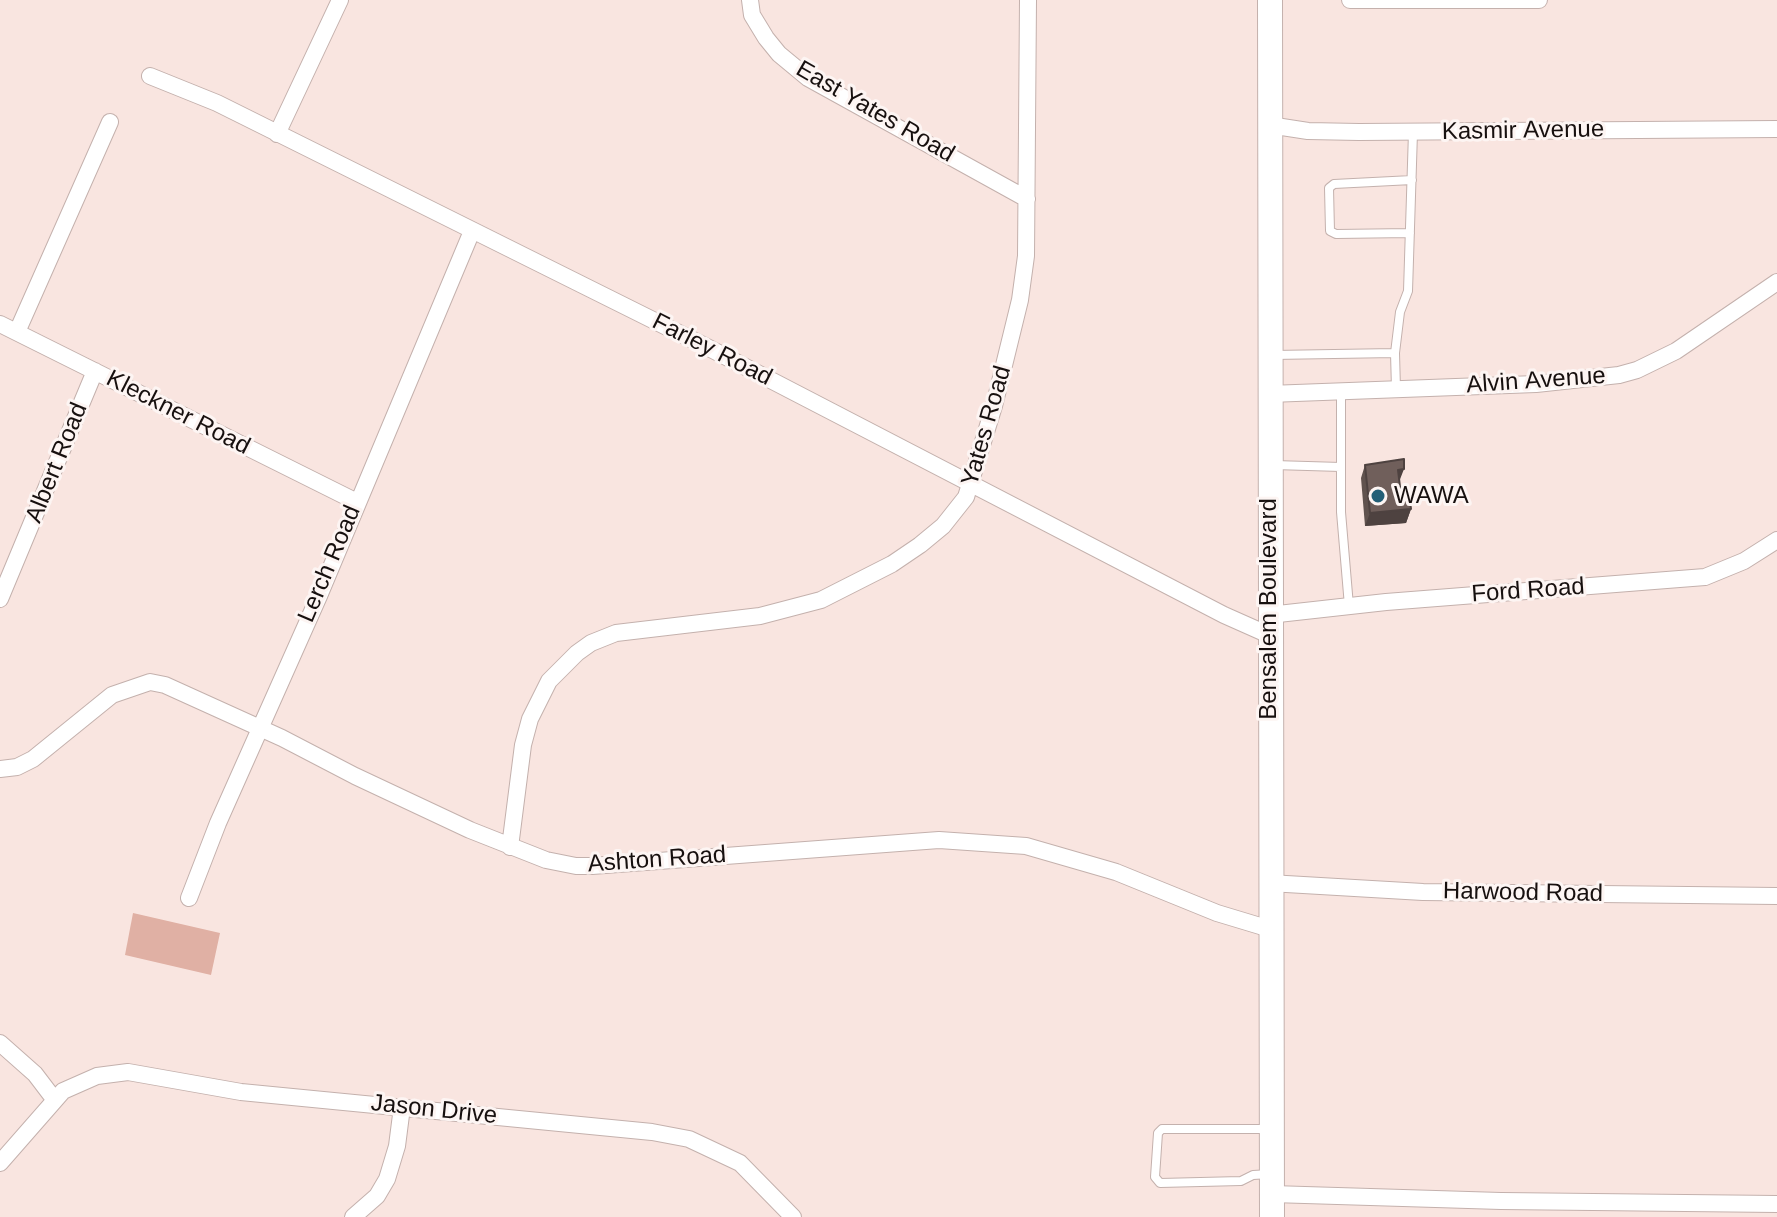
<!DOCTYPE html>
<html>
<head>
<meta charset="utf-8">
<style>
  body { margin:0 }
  canvas { display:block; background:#f9e5e0 }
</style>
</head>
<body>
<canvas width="1777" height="1217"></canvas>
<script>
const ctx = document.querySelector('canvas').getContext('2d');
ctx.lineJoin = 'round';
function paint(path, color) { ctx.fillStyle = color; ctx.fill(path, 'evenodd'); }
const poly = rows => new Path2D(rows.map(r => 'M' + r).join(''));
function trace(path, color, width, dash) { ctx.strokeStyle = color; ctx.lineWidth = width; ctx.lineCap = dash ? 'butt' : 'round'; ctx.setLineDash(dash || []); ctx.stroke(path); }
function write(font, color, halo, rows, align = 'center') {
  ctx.font = font + ' Arial,sans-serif'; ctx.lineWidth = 6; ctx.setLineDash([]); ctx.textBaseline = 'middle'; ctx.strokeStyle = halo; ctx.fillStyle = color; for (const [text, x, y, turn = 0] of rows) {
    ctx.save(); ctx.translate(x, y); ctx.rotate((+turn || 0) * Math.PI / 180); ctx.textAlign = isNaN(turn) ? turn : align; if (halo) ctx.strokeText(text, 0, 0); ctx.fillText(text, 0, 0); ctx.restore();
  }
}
paint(poly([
  [133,913,220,933,211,975,125,955]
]), '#e0b0a4');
const lane = poly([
  [1410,233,1336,234,1330,231,1329,188,1334,184,1412,180],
  [1395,353,1400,312,1408,291,1413,132],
  [1273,355,1395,353,1396,389],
  [1341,392,1341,512,1349,606],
  [1274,465,1341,467],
  [1270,1174,1253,1175,1241,1181,1160,1183,1155,1177,1158,1133,1162,1129,1270,1129]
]);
const street = poly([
  [750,0,752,15,766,38,779,54,808,78,1027,199],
  [1350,0,1539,0],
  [150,76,217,103,707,347,1224,615,1269,635],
  [1269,125,1308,131,1359,132,1777,129],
  [277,134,340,0],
  [0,324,357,502],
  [17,332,110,122],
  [1269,394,1536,384,1619,375,1637,370,1676,351,1777,282],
  [0,599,95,371],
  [1269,615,1386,602,1705,577,1744,561,1777,540],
  [0,769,17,767,33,759,112,695,150,682,165,685,282,738,355,776,470,830,546,860,576,866,592,866,939,840,1026,846,1116,872,1217,913,1270,929],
  [510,847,523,745,530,719,549,681,577,653,591,643,616,633,760,616,821,600,892,564,920,545,943,526,966,497,994,406,1020,300,1026,256,1028,0],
  [1269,883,1423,892,1777,896],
  [189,898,218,823,319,596,472,231],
  [0,1043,35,1074,54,1099],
  [0,1163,63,1091,97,1076,128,1072,241,1092,652,1132,689,1139,740,1163,793,1217],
  [1272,1194,1501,1201,1777,1204],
  [353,1217,377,1196,387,1179,397,1146,402,1107]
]);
const secondary = poly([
  [1270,0,1272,1217]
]);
trace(lane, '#c4b1ad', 10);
trace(street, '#c4b1ad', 18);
trace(secondary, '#c4b1ad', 26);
trace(lane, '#fff', 8);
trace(street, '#fff', 16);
trace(secondary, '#fff', 24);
paint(poly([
  [1365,465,1399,482,1401,495,1411,509,1406,523,1365,526,1361,478]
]), '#60524e');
paint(poly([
  [1404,469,1399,482,1398,470],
  [1411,509,1406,523,1365,526,1370,513]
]), '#4e4240');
const building = poly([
  [1404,459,1404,469,1398,470,1401,495,1409,495,1411,509,1370,513,1365,465,1404,459]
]);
paint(building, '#705f5b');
trace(building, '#4e4240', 2);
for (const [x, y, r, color] of [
  [1378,496,8,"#235f77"]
]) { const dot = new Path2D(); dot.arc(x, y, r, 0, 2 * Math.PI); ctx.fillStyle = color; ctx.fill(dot); trace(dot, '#fdf5f3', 3); }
write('24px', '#17100f', '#fdf5f3', [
  ["East Yates Road",875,112,30],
  ["Kasmir Avenue",1523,131,-1],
  ["Farley Road",712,350,27],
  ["Alvin Avenue",1536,381,-4],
  ["Kleckner Road",178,413,27],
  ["Yates Road",987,426,-74],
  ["Albert Road",57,463,-68],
  ["Lerch Road",330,564,-67],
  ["Ford Road",1528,591,-4],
  ["Bensalem Boulevard",1269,609,-90],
  ["Ashton Road",657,860,-4],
  ["Harwood Road",1523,893,1],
  ["Jason Drive",434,1110,6]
]);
write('24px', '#17100f', '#fdf5f3', [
  ["WAWA",1394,496]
], 'left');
</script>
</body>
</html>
